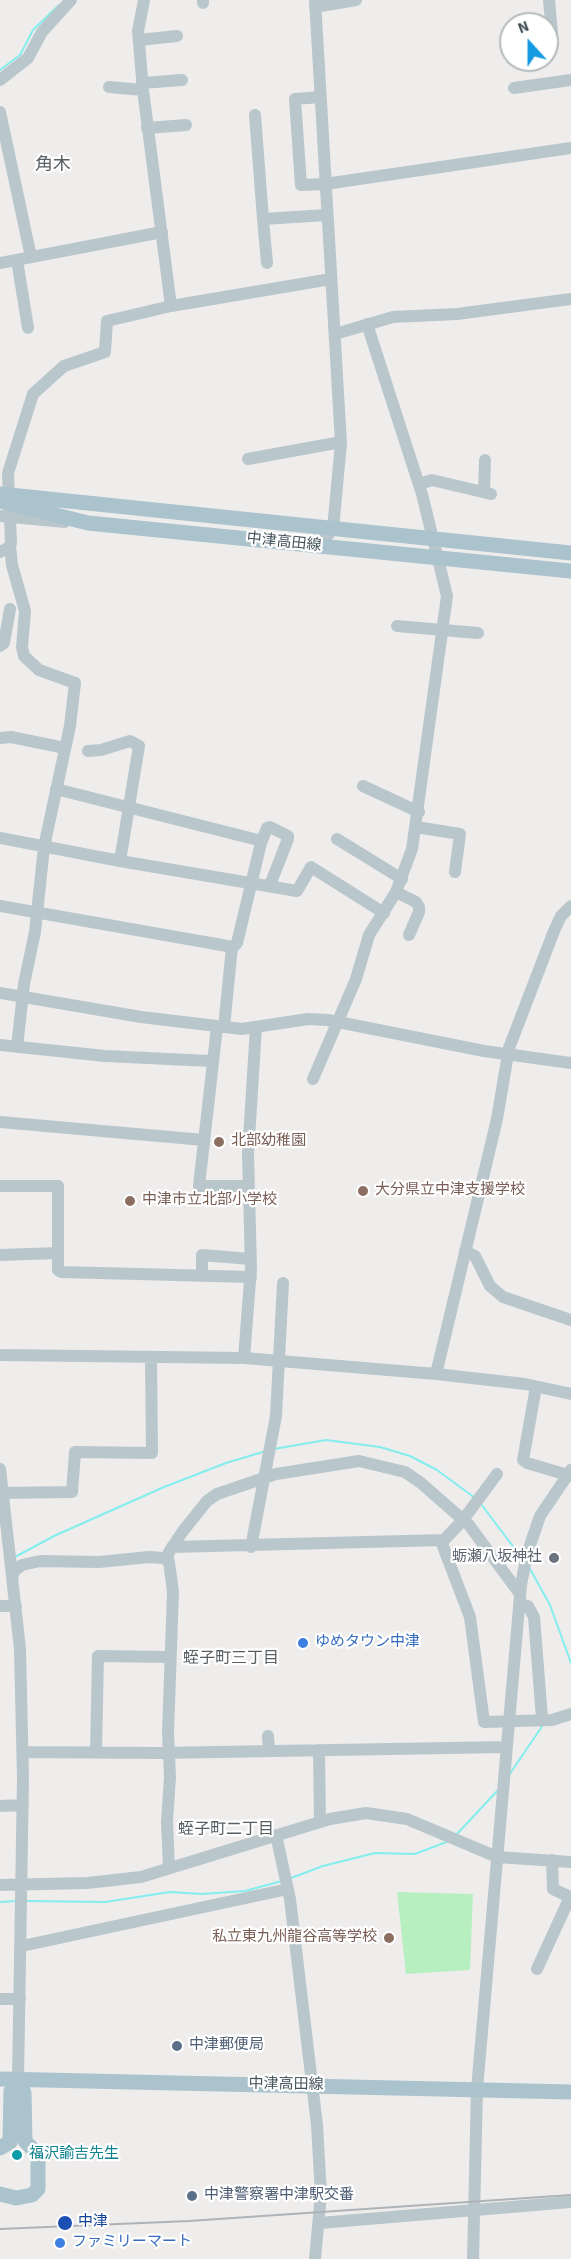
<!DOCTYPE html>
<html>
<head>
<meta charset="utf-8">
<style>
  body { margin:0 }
  #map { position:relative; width:571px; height:2259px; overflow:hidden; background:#efecec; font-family:"Source Sans 3",sans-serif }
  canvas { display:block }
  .north { position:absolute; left:499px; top:12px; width:60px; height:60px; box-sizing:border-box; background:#fff; border:2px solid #b4bbbd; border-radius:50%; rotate:339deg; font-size:16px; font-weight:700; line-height:24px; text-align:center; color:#44545a }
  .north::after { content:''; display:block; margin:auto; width:21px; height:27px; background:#149ae1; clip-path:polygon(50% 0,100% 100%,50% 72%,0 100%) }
</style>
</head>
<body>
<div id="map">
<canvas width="571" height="2259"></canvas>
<div class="north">N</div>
</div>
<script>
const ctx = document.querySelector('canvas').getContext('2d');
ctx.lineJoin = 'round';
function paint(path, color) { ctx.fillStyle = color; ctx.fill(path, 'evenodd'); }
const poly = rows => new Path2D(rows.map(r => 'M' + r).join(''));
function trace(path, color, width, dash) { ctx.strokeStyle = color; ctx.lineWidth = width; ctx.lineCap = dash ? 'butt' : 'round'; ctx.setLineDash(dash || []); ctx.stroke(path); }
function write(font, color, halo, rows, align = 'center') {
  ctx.font = font + ' "Source Sans 3","Noto Sans JP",sans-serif'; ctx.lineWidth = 4.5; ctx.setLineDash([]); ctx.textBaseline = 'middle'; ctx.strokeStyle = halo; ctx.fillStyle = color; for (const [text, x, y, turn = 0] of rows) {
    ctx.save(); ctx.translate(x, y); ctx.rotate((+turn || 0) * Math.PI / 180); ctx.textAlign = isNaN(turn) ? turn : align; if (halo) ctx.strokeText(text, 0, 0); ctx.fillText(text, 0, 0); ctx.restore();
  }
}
paint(poly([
  [397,1892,473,1894,470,1970,406,1974]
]), '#b7efc1');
trace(poly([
  [0,70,20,55,33,30,59,5],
  [274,1449,326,1440,380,1447,410,1456,437,1470,475,1498],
  [481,1504,521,1557],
  [15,1557,54,1536,164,1487,226,1463,266,1451],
  [530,1569,550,1605,571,1663],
  [509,1775,543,1725],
  [456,1835,499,1789],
  [291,1878,323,1866,375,1853,415,1854,449,1841],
  [27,1901,105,1902,170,1892,202,1894,245,1891,282,1881],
  [0,1902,18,1901]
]), '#83eeed', 2);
trace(poly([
  [144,0,138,31,143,90,171,306],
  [203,0,203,3],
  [315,0,341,443,333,529,319,546],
  [549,0,552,33],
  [315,7,356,0],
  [139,40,177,36],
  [0,80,28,58,42,32,71,0],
  [142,83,182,80],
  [109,87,143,90],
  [514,88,571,80],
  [320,97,295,99,301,185,325,184,571,148],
  [0,112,31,257],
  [255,115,263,219,327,215],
  [147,128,186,125],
  [263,219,267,263],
  [17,260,28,328],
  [0,263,162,232],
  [335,334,393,317,457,314,571,299],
  [248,459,341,442],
  [419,484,432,480,491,494],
  [484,492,485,460],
  [0,516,65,522],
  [10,545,12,565,25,611,22,647,24,656,39,670,75,683,70,726,44,847,35,932,24,984,17,1047],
  [0,552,8,548,11,543,8,473,33,394,64,366,105,352,107,321,171,306,331,279],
  [397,626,478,633],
  [0,646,4,643,10,609],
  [0,738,11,737,65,748],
  [88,751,101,750,130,741,139,746,120,861],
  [363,786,419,812],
  [56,789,262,841],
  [416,827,460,834,455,872],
  [0,838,120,861,297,891,311,867,384,913],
  [337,839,402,879],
  [396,892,416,902,419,907,419,912,409,935],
  [0,906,233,947,237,943,261,843,267,828,270,827,288,836,288,839,270,885],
  [0,993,141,1017,242,1029,308,1019,328,1020,484,1051,571,1063],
  [217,1027,199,1186,248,1186],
  [224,1027,232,947],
  [0,1045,105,1056,211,1061],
  [313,1079,356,979,369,935,396,892,412,849,447,596,422,494,367,324],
  [0,1122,204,1140],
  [0,1186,58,1186,58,1270,61,1272,251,1277],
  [465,1251,475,1256,490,1286,503,1297,571,1320],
  [0,1255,58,1253],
  [202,1275,202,1255,250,1259],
  [0,1355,244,1358,436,1374,525,1384,571,1394],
  [244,1358,251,1268,248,1154,256,1027],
  [436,1374,497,1119,509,1048,554,931,561,916,571,906],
  [536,1387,523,1460,527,1463,571,1476],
  [0,1469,12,1576],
  [0,1493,72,1492,75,1452,152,1453,151,1357],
  [441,1541,470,1617,484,1722,552,1720,571,1714],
  [172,1547,444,1540,463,1520,497,1474],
  [251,1547,276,1416,283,1283],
  [167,1560,169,1552,183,1531,207,1501,217,1494,276,1474,359,1461,405,1472,421,1483,469,1525,520,1594],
  [519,1604,528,1606,534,1617,542,1718],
  [0,1606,16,1606],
  [268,1736,269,1751],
  [319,1750,320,1822],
  [23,1752,159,1753,506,1747],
  [96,1752,98,1656,170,1657],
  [0,1806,23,1805],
  [276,1835,290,1899,317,2125,321,2194,315,2259],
  [0,1885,87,1883,141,1877,330,1819,366,1813,407,1819,497,1857,571,1862],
  [22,1946,288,1889],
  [537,1969,570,1897,553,1889,552,1860],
  [0,1999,20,1999],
  [18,2080,23,1778,20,1649,12,1577,15,1570,22,1565,40,1561,99,1562,149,1557,164,1558,169,1562,173,1592,168,1733,170,1777,167,1822,169,1868],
  [320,2223,571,2202],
  [473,2259,477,2089,521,1585,527,1554,540,1516,571,1470]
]), '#b9c7cc', 12);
trace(poly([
  [0,494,571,553],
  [0,501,88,523,571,571],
  [0,2079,571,2092],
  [0,2148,10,2142,11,2091,18,2080],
  [0,2194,16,2198,32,2195,38,2189,38,2155,25,2141,24,2093,18,2080]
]), '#aac3cc', 15);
trace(poly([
  [0,2229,189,2221,571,2195]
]), '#aeb3b7', 2);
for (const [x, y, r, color] of [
  [219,1142,6,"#8d6e63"],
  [363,1191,6,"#8d6e63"],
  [130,1201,6,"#8d6e63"],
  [554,1558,6,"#6b7280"],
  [303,1643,6,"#3f7fe0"],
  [389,1938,6,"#8d6e63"],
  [177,2046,6,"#5c6f8a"],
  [17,2155,6,"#0f9aa8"],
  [192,2196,6,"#5c6f8a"],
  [65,2223,8,"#1a4fb4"],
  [60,2243,6,"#3f7fe0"]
]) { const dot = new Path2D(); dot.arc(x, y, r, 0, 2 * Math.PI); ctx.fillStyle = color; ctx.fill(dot); trace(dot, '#fff', 2); }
write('15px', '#44545a', '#fff', [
  ["中津高田線",284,543,6],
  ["中津高田線",286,2085,1]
]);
write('15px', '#785e54', '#fff', [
  ["北部幼稚園",231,1142],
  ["大分県立中津支援学校",375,1191],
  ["中津市立北部小学校",142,1201],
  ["私立東九州龍谷高等学校",377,1938,"right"]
], 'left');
write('15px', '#5b616d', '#fff', [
  ["蛎瀬八坂神社",542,1558]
], 'right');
write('15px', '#366cbe', '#fff', [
  ["ゆめタウン中津",315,1643],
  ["ファミリーマート",72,2243]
], 'left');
write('15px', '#4e5e75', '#fff', [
  ["中津郵便局",189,2046],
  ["中津警察署中津駅交番",204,2196]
], 'left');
write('15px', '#0d838f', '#fff', [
  ["福沢諭吉先生",29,2155]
], 'left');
write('15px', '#164399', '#fff', [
  ["中津",78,2223]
], 'left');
write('16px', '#585e61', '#fff', [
  ["蛭子町三丁目",231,1659],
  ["蛭子町二丁目",226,1830]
]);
write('18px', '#585e61', '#fff', [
  ["角木",53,166]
]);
</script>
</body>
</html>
